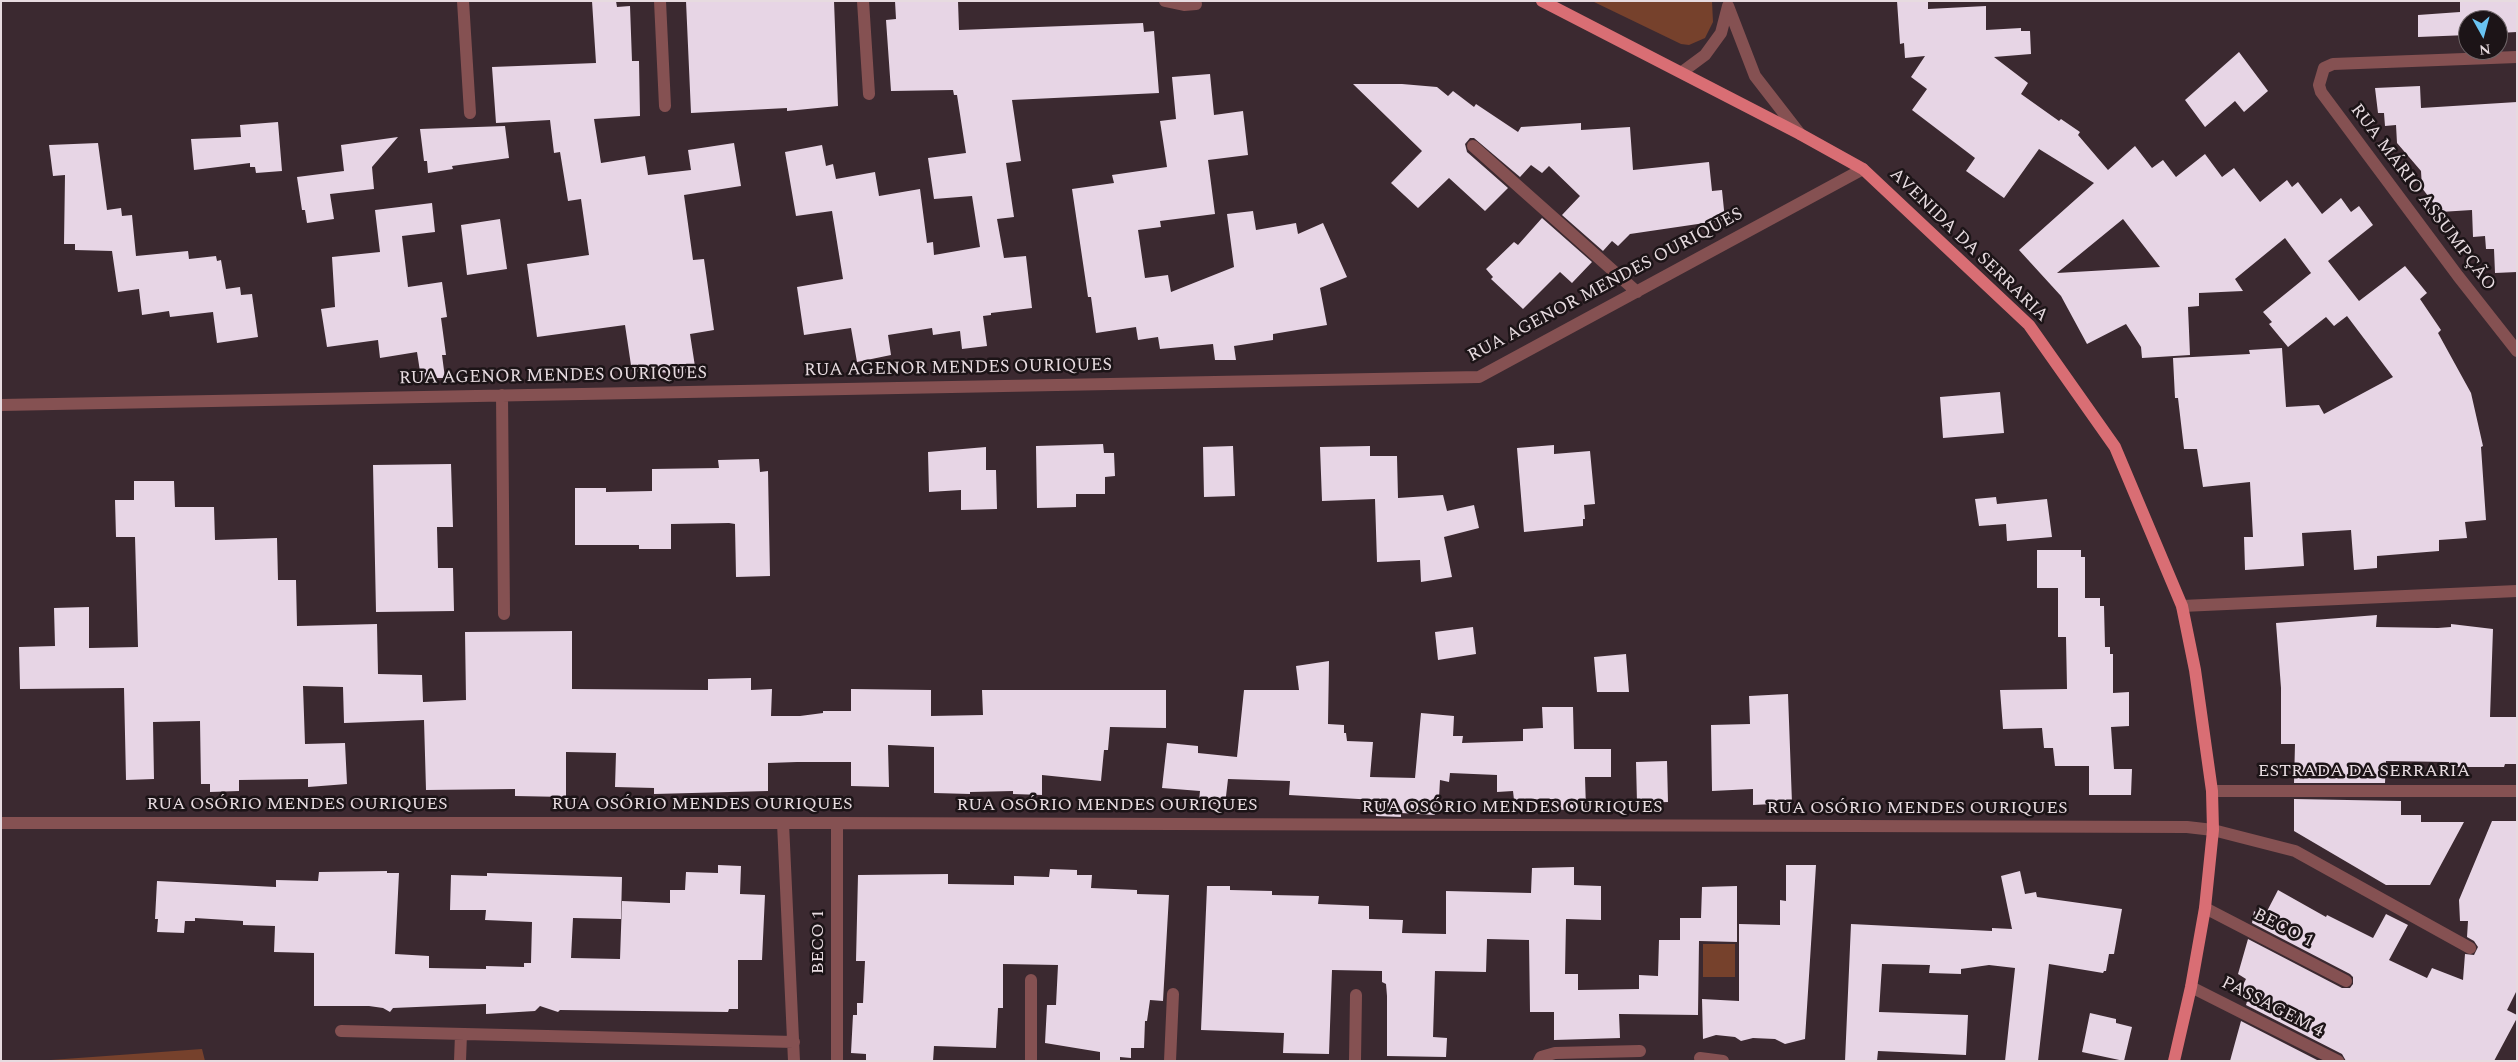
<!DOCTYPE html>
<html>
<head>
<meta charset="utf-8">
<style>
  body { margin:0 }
  #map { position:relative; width:2518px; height:1062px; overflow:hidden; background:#3b2930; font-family:Spectral,serif }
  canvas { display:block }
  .frame { position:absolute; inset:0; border:2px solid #e7dbe0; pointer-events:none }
  .north { position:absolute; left:2458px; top:10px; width:50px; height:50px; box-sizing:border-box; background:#1c1417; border:1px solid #6d6467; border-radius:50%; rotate:173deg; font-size:14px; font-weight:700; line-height:20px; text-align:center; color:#e7dbe0 }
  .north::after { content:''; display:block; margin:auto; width:18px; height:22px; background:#69c3f1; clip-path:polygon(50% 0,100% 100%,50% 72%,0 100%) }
</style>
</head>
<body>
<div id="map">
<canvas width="2518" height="1062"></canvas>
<div class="frame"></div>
<div class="north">N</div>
</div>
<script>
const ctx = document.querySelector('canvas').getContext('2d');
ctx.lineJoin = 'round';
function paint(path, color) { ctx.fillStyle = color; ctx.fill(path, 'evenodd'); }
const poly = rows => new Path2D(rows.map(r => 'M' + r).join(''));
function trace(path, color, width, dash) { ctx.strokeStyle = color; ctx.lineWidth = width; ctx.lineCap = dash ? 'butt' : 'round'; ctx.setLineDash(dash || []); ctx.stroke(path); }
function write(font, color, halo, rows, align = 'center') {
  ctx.font = font + ' Spectral,serif'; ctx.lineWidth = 5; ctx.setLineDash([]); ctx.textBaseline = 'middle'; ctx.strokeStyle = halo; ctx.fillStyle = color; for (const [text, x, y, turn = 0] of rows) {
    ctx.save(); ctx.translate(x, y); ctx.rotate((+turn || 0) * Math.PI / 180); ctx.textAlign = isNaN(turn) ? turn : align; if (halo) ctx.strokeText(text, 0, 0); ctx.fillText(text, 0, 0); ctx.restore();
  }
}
paint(poly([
  [1592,1,1712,1,1713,22,1705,38,1689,45,1681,44],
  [1703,944,1735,944,1735,977,1703,977],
  [202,1049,205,1061,37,1061]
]), '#76412c');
paint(poly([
  [592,1,616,1,617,7,630,6,632,61,639,61,640,116,594,119,601,163,645,156,648,175,691,170,688,150,734,143,741,186,684,195,693,260,704,259,714,330,690,334,696,373,632,372,625,325,537,337,527,264,589,255,581,199,568,201,560,152,554,153,550,120,496,123,492,67,596,63],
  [686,1,834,1,838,106,787,111,787,108,691,113],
  [895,1,958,1,959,30,1143,23,1144,32,1154,31,1159,93,1012,100,1021,161,1006,163,1014,217,997,219,1004,258,1026,256,1032,308,991,313,991,315,983,316,987,346,962,349,960,331,933,335,932,328,888,335,891,355,857,362,851,328,804,335,797,287,843,279,832,211,796,216,785,152,822,145,826,166,833,164,836,179,875,172,879,196,920,189,927,243,933,242,934,255,980,247,972,196,934,199,928,158,966,153,957,95,954,95,953,90,891,91,886,20,896,19],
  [1897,1,1928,1,1928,9,1986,6,1986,30,2021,28,2021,31,2030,31,2031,54,1994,57,2028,83,2021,94,2059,121,2061,119,2080,132,2078,135,2108,170,2135,146,2152,168,2163,160,2176,177,2205,154,2222,177,2234,168,2260,202,2287,180,2292,187,2298,182,2322,214,2341,198,2351,212,2359,206,2373,225,2328,261,2359,301,2405,266,2427,293,2420,299,2441,330,2438,333,2471,393,2483,446,2481,447,2486,520,2465,522,2467,538,2439,540,2439,551,2377,556,2377,568,2354,570,2351,530,2302,533,2304,566,2245,570,2244,537,2253,537,2250,482,2203,487,2197,449,2184,449,2178,398,2175,398,2173,358,2250,354,2249,350,2282,348,2286,407,2319,405,2324,414,2393,377,2347,316,2334,326,2326,317,2288,347,2269,324,2272,322,2263,312,2311,273,2285,238,2235,279,2243,291,2199,293,2199,306,2188,307,2190,355,2142,358,2141,347,2126,324,2087,344,2061,296,2019,250,2094,183,2039,149,2004,198,1966,171,1975,158,1912,110,1927,89,1911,77,1925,56,1905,58,1904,43,1900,44],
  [2123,219,2160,267,2057,273],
  [2460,1,2517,1,2517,32,2498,33,2498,20,2468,20,2468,35,2418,37,2418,15,2460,12],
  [2239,52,2268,91,2244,112,2235,101,2205,127,2185,100],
  [1210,74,1214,115,1243,111,1248,155,1208,160,1215,214,1160,221,1161,227,1138,230,1145,278,1168,275,1171,292,1234,267,1227,214,1253,211,1256,230,1296,223,1298,234,1323,223,1347,277,1320,288,1327,325,1273,334,1273,340,1234,346,1236,360,1215,360,1213,344,1160,349,1158,337,1138,340,1136,327,1096,333,1091,297,1088,297,1072,189,1114,183,1112,175,1167,167,1160,121,1176,119,1172,77],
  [1353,84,1402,84,1437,87,1448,96,1453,91,1474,107,1476,104,1518,132,1521,127,1581,123,1581,130,1630,127,1633,170,1709,162,1712,191,1722,190,1725,220,1630,234,1618,246,1612,241,1603,251,1562,215,1580,196,1549,166,1542,173,1531,165,1520,177,1474,138,1470,138,1465,144,1467,152,1508,188,1485,211,1449,178,1418,208,1391,183,1422,151],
  [2420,86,2421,108,2517,102,2517,272,2495,273,2494,249,2486,249,2485,236,2473,237,2472,210,2440,212,2422,188,2421,171,2397,143,2396,125,2385,126,2384,113,2378,113,2375,88],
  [278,122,282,171,256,173,255,167,250,167,250,163,194,170,191,139,241,137,240,125],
  [505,126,509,158,452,166,453,169,428,173,427,161,424,161,420,129],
  [398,137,372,167,374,189,330,194,334,219,307,223,305,210,302,210,297,177,344,171,341,145],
  [98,143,107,210,121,208,122,216,132,215,136,256,188,251,189,259,216,256,217,261,221,260,226,289,240,287,241,295,252,294,258,337,217,343,213,312,170,317,169,311,142,315,139,289,118,292,112,251,75,250,75,244,64,244,65,175,53,176,49,145],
  [432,203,435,232,402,236,408,287,442,282,447,317,441,318,446,355,442,355,445,378,421,378,417,352,380,358,378,340,327,347,321,309,335,307,332,257,380,252,375,210],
  [1542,218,1592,262,1572,283,1560,272,1523,309,1491,279,1493,277,1486,269,1514,242,1518,245],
  [500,219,507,269,467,275,461,225],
  [2000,392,2004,433,1943,438,1940,397],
  [1103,444,1104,453,1114,453,1115,476,1105,477,1105,494,1076,494,1076,507,1037,508,1036,446],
  [1554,445,1554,454,1590,451,1595,504,1584,505,1585,519,1583,519,1583,526,1524,532,1517,448],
  [1233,446,1235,496,1204,497,1203,447],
  [1370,446,1370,456,1397,456,1398,498,1443,495,1447,511,1474,505,1479,528,1444,537,1452,577,1421,582,1420,560,1377,562,1375,499,1322,501,1320,447],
  [986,447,986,470,996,470,997,509,961,510,961,490,929,492,928,452],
  [759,459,760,472,768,471,770,576,736,577,735,524,729,523,671,524,671,549,639,549,639,545,575,545,575,488,606,488,606,492,652,491,652,469,719,468,718,460],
  [451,464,453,527,437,527,438,568,453,568,454,611,376,612,373,465],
  [134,481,174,481,175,507,214,507,215,540,277,538,278,580,296,580,297,626,377,624,378,674,422,675,423,702,466,700,465,632,572,631,572,689,708,690,708,679,751,678,751,690,772,689,771,716,800,716,823,713,823,711,851,711,851,689,931,690,931,716,983,715,982,690,1166,690,1166,728,1110,727,1108,750,1104,750,1101,781,1042,775,1042,795,1013,794,1013,791,970,792,970,794,934,793,934,747,888,745,889,787,851,786,851,762,797,762,768,763,768,791,654,794,654,788,615,787,616,753,566,752,566,797,515,796,515,789,426,790,424,720,344,723,343,687,303,686,305,744,345,743,347,784,308,787,308,779,239,780,239,791,210,792,210,784,201,784,200,721,153,722,154,779,126,780,124,688,20,689,19,647,55,646,54,608,89,607,89,648,138,647,135,537,116,537,115,500,134,500],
  [1996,497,1997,504,2047,499,2052,537,2007,541,2006,524,1979,526,1975,499],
  [2037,550,2081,550,2081,557,2085,557,2085,598,2100,598,2100,606,2104,606,2105,647,2110,647,2110,654,2113,654,2113,693,2129,692,2129,726,2111,727,2114,769,2132,769,2131,795,2089,795,2089,766,2055,766,2053,748,2044,748,2042,728,2003,729,2000,690,2067,689,2066,637,2058,637,2058,588,2037,588],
  [2377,615,2376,627,2438,628,2451,627,2451,624,2493,629,2490,717,2517,717,2517,764,2505,764,2504,767,2449,767,2449,762,2386,761,2385,783,2294,783,2295,744,2281,744,2281,688,2276,623],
  [1473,627,1476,654,1438,660,1435,632],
  [1626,654,1629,692,1597,692,1594,657],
  [1329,661,1328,724,1344,725,1344,733,1346,733,1347,741,1373,742,1370,777,1415,778,1421,713,1454,716,1453,736,1463,736,1462,743,1523,741,1523,729,1543,728,1542,707,1573,707,1574,749,1611,749,1611,777,1585,777,1586,809,1554,810,1553,799,1514,800,1513,791,1497,792,1497,775,1450,773,1449,782,1440,780,1439,798,1436,798,1435,815,1401,813,1401,817,1376,816,1376,800,1289,795,1290,781,1228,779,1225,805,1199,802,1200,791,1162,788,1167,743,1198,746,1198,753,1237,757,1244,690,1299,690,1296,666],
  [1788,694,1792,803,1753,805,1753,789,1712,791,1711,725,1750,724,1749,696],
  [1667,761,1668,802,1637,803,1636,762],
  [2294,799,2401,801,2401,815,2421,815,2421,822,2464,822,2430,885,2386,885,2294,831],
  [2492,821,2517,821,2517,990,2507,1010,2517,1015,2517,1018,2494,1061,2346,1061,2342,1054,2246,1005,2248,998,2239,993,2246,979,2238,974,2248,939,2342,988,2350,988,2353,984,2353,977,2350,974,2252,923,2254,911,2264,917,2278,890,2326,917,2327,915,2373,938,2386,914,2408,925,2389,960,2427,978,2432,968,2463,980,2465,954,2474,955,2478,947,2474,941,2467,937,2468,921,2460,921,2459,900],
  [718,865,741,866,740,894,765,895,762,960,738,960,738,1009,729,1009,728,1012,560,1010,558,1012,540,1006,535,1011,486,1014,486,1004,393,1008,390,1012,383,1008,369,1006,314,1006,314,953,274,952,275,926,243,925,243,921,195,918,195,921,185,921,184,933,157,932,158,919,155,919,157,881,276,887,276,880,318,881,319,872,387,871,387,873,399,873,395,954,429,956,429,968,486,969,486,966,524,967,524,963,531,963,532,922,485,920,486,910,450,910,451,875,487,876,487,873,622,877,621,919,573,918,571,958,620,959,622,901,670,903,670,890,685,890,686,872,718,873],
  [1786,865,1816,865,1805,1039,1785,1044,1775,1039,1753,1038,1741,1041,1735,1037,1716,1035,1703,1039,1702,999,1739,1001,1739,924,1780,925,1780,900,1786,901],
  [1574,867,1574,885,1601,886,1601,920,1566,919,1565,974,1578,974,1578,990,1639,989,1639,975,1658,976,1659,940,1680,940,1680,918,1701,918,1702,887,1737,886,1737,942,1699,941,1698,1015,1619,1014,1620,1038,1554,1040,1554,1012,1530,1012,1529,940,1487,939,1486,972,1435,971,1433,1037,1447,1038,1446,1057,1387,1056,1387,996,1386,984,1382,982,1382,971,1332,970,1329,1054,1283,1053,1284,1033,1201,1030,1207,886,1230,886,1230,890,1272,891,1272,895,1319,896,1318,904,1369,906,1369,919,1403,920,1402,933,1446,934,1446,891,1531,893,1532,868],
  [1050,869,1077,870,1077,875,1092,875,1091,888,1137,890,1137,894,1169,895,1163,1001,1150,1000,1147,1021,1145,1021,1144,1048,1131,1048,1131,1058,1120,1057,1120,1061,1100,1061,1100,1052,1045,1043,1047,1005,1056,1005,1058,965,1003,964,1003,1008,998,1008,996,1048,934,1046,933,1061,866,1061,866,1054,851,1053,853,1015,857,1015,857,1003,863,1003,865,961,856,961,858,875,948,874,948,884,1014,885,1014,876,1049,877],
  [2020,871,2025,894,2036,892,2037,897,2122,909,2114,954,2109,954,2106,971,2104,971,2103,973,2049,964,2038,1061,2005,1061,2015,968,1989,965,1961,969,1961,974,1929,973,1930,965,1882,964,1879,1012,1968,1015,1966,1055,1878,1051,1877,1061,1845,1061,1851,924,1992,931,1992,928,2012,929,2001,876],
  [2090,1013,2116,1019,2116,1023,2132,1027,2124,1061,2082,1052],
  [2241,1021,2319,1061,2230,1061]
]), '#e7d5e5');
trace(poly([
  [463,1,470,113],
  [660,1,665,106],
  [863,1,869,94],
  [1165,1,1184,5,1196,4],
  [1728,6,1755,76,1800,134],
  [2517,57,2333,64,2324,68,2319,85,2321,92,2458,276,2517,351],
  [1682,72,1705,55,1721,33,1728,6],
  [1473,146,1637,292],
  [502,395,504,614],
  [1,405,1479,377,1863,169],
  [2182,606,2517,591],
  [2212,791,2517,791],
  [1,823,837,823,2187,827,2213,830,2295,851,2470,948],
  [783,823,794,1061],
  [837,823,837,1061],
  [2205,908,2346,981],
  [1031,980,1031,1061],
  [2191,987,2338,1061],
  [341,1031,794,1042],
  [1700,1058,1723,1061],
  [460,1061,461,1034],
  [1170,1061,1173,994],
  [1355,1061,1356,995],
  [1539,1061,1541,1057,1555,1053,1640,1051]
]), '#855152', 12);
trace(poly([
  [1542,1,1800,134,1863,169,2029,325,2115,447,2182,606,2195,670,2212,791,2213,830,2205,908,2191,987,2174,1061]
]), '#d96e74', 12);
write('18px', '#e7dbe0', '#1c1417', [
  ["RUA MÁRIO ASSUMPÇÃO",2422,198,53],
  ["AVENIDA DA SERRARIA",1968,246,44],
  ["RUA AGENOR MENDES OURIQUES",1606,286,-28],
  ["RUA AGENOR MENDES OURIQUES",958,369,-1],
  ["RUA AGENOR MENDES OURIQUES",553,377,-1],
  ["ESTRADA DA SERRARIA",2364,772],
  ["RUA OSÓRIO MENDES OURIQUES",297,805],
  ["RUA OSÓRIO MENDES OURIQUES",702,805],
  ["RUA OSÓRIO MENDES OURIQUES",1107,806],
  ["RUA OSÓRIO MENDES OURIQUES",1512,808],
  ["RUA OSÓRIO MENDES OURIQUES",1917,809],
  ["BECO 1",2283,929,27],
  ["BECO 1",819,942,-90],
  ["PASSAGEM 4",2272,1008,27]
]);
</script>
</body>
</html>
